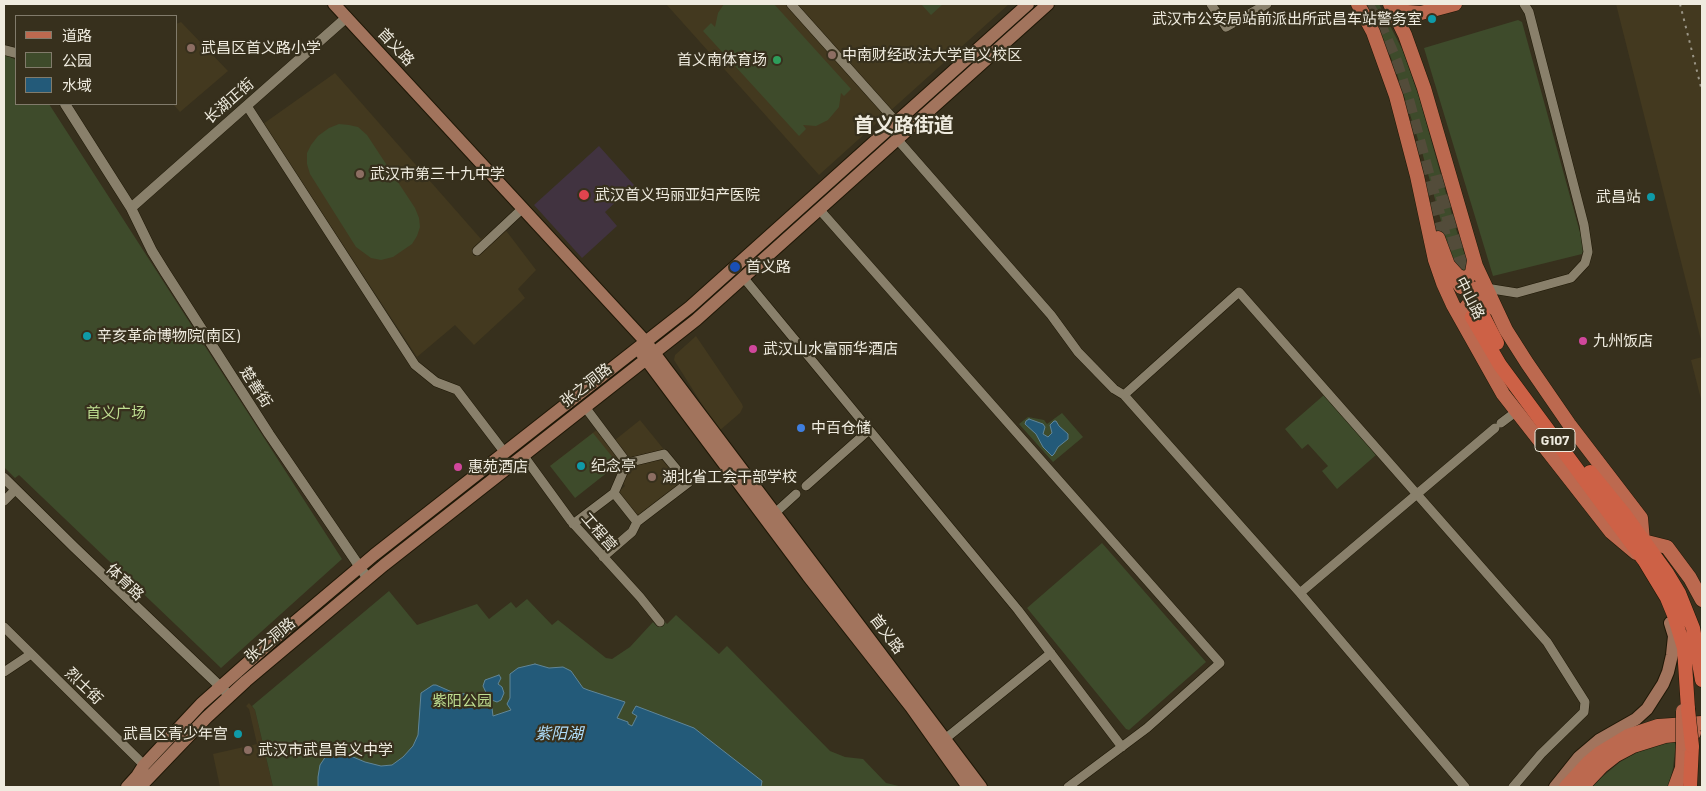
<!DOCTYPE html>
<html>
<head>
<meta charset="utf-8">
<style>
  body { margin:0 }
  #map { position:relative; width:1706px; height:791px; overflow:hidden; background:#37301d; font-family:Barlow,"Noto Sans SC",sans-serif }
  canvas { display:block }
  .frame { position:absolute; inset:0; border:5px solid #efebdf; pointer-events:none }
  .legend { position:absolute; left:15px; top:15px; width:162px; height:90px; box-sizing:border-box; background:#37301d; border:1px solid #817b6b; margin:0; padding:6px 9px; list-style:none; font-size:15px; color:#efebdf }
  .legend li { display:flex; align-items:center; gap:10px; height:25px }
  .legend b { width:25px; border:1px solid #817b6b }
</style>
</head>
<body>
<div id="map">
<canvas width="1706" height="791"></canvas>
<div class="frame"></div>
<ul class="legend">
<li><b style="height:6px;background:#bc694f"></b>道路</li>
<li><b style="height:14px;background:#3e4b2b"></b>公园</li>
<li><b style="height:14px;background:#235a79"></b>水域</li>
</ul>
</div>
<script>
const ctx = document.querySelector('canvas').getContext('2d');
ctx.lineJoin = 'round';
function paint(path, color) { ctx.fillStyle = color; ctx.fill(path, 'evenodd'); }
const poly = rows => new Path2D(rows.map(r => 'M' + r).join(''));
function trace(path, color, width, dash) { ctx.strokeStyle = color; ctx.lineWidth = width; ctx.lineCap = dash ? 'butt' : 'round'; ctx.setLineDash(dash || []); ctx.stroke(path); }
function write(font, color, halo, rows, align = 'center') {
  ctx.font = font + ' Barlow,"Noto Sans SC",sans-serif'; ctx.lineWidth = 4.5; ctx.setLineDash([]); ctx.textBaseline = 'middle'; ctx.strokeStyle = halo; ctx.fillStyle = color; for (const [text, x, y, turn = 0] of rows) {
    ctx.save(); ctx.translate(x, y); ctx.rotate((+turn || 0) * Math.PI / 180); ctx.textAlign = isNaN(turn) ? turn : align; if (halo) ctx.strokeText(text, 0, 0); ctx.fillText(text, 0, 0); ctx.restore();
  }
}
paint(poly([
  [666,4,1009,4,819,175],
  [1616,4,1702,4,1702,344,1674,234],
  [181,22,228,71,180,112,173,104,176,104,176,24],
  [335,73,481,239,501,224,536,270,518,289,525,298,474,345,455,325,417,357,263,124],
  [696,336,742,404,743,407,740,413,719,431,674,360,675,355],
  [1702,357,1702,403,1691,360],
  [640,420,692,484,641,524,616,494,625,486,612,469,550,466,603,425,615,440],
  [249,703,255,710,273,787,220,787,213,754,257,744,249,709,246,706]
]), '#43391f');
paint(poly([
  [599,146,634,185,605,212,617,226,582,258,534,205]
]), '#413340');
paint(poly([
  [724,4,774,4,851,89,844,96,841,93,839,107,828,120,816,126,803,125,806,129,799,136,703,31,711,23,715,27,718,13],
  [921,4,943,4,931,15],
  [1364,4,1379,4,1403,51,1419,97,1456,229,1468,264,1464,275,1452,261,1422,152,1397,74,1390,55],
  [1518,20,1522,22,1584,247,1582,254,1493,276,1424,48],
  [4,54,16,60,16,104,49,104,342,559,221,668,19,475,15,478,4,467],
  [339,124,349,125,358,127,367,135,415,208,419,218,420,227,417,236,412,244,393,257,381,260,371,258,356,247,310,174,307,164,307,153,311,145,318,136,329,128],
  [1324,395,1376,455,1337,489,1322,471,1328,466,1308,444,1302,449,1285,429],
  [1062,413,1083,437,1053,462,1019,424,1028,417,1044,420,1047,424],
  [593,433,618,464,575,498,550,466],
  [1102,543,1206,662,1129,730,1126,729,1027,608],
  [389,591,417,625,477,604,489,619,511,602,516,608,527,599,552,625,558,620,606,658,612,659,630,647,653,622,658,627,664,621,667,624,676,615,719,654,727,646,830,751,845,757,863,759,886,783,903,787,273,787,255,710,252,706],
  [1676,741,1673,768,1668,787,1592,787,1602,777,1620,762,1636,753,1654,745]
]), '#3e4b2b');
const water = poly([
  [1029,419,1043,424,1045,427,1043,434,1048,437,1052,433,1050,425,1054,421,1056,421,1059,426,1068,434,1068,439,1058,447,1054,454,1052,456,1043,447,1036,434,1025,424,1026,421,1029,419],
  [535,664,549,668,563,667,571,671,583,688,588,690,625,702,617,718,628,722,628,724,632,726,637,716,632,713,636,706,694,728,762,781,761,787,318,787,318,777,320,765,326,756,331,754,346,754,365,762,381,766,392,765,403,757,413,746,418,735,421,693,433,685,436,685,452,692,472,695,492,708,493,716,511,710,507,704,510,698,510,674,518,668,535,664],
  [499,675,501,678,498,684,502,687,504,693,501,700,497,702,489,699,483,686,485,680,499,675]
]);
paint(water, '#235a79');
trace(water, '#608698', 1);
trace(poly([
  [1366,4,1380,27,1395,61,1408,103,1448,251],
  [1437,175,1458,251,1471,288]
]), '#534c3a', 14, [14, 7]);
const minor = poly([
  [791,4,900,126],
  [1211,4,1226,27,1267,4],
  [247,106,415,365,436,382,457,390,505,453],
  [897,139,1051,315,1078,352,1114,389,1124,395,1300,593,1495,428],
  [819,209,1220,663,1147,728,1068,787],
  [477,251,523,208],
  [743,277,1018,610,1122,747],
  [1486,288,1517,293,1571,278,1585,263,1588,252,1584,225,1529,12,1524,4],
  [1124,395,1239,292,1547,642,1585,702,1584,712,1541,754,1513,787],
  [585,407,627,463,664,454,688,483,637,522,632,532,603,557],
  [1501,423,1517,411],
  [523,455,571,521,640,597,660,622],
  [806,486,869,430],
  [614,493,637,522],
  [4,501,12,493],
  [775,513,796,494],
  [573,524,614,493,627,463],
  [1300,593,1465,787],
  [4,627,144,765],
  [4,672,31,654],
  [940,743,1051,653]
]);
const tertiary = poly([
  [4,50,16,53],
  [65,104,131,208,152,251,165,272,269,434,368,579],
  [131,208,347,17],
  [4,478,75,548,226,692]
]);
const secondary = poly([
  [334,4,646,342,981,787],
  [642,354,808,576,911,707,968,787],
  [127,787,137,776,144,765,201,704,272,641,374,555,690,307,1028,4],
  [140,787,207,717,246,681,384,565,696,320,1048,4],
  [1555,787,1579,757,1599,740,1636,719,1647,709,1663,684,1668,672,1672,655,1674,636,1670,623]
]);
const primary = poly([
  [1358,4,1373,32,1396,96,1417,176,1435,260,1443,283,1453,305,1503,394,1611,532,1636,553],
  [1390,4,1405,35,1424,88,1476,266,1506,330,1527,363,1569,424,1641,518,1643,541,1667,547,1690,578,1702,600],
  [1394,11,1421,13,1455,4],
  [1438,238,1448,265,1457,275,1462,278,1468,277,1472,273,1474,261],
  [1453,275,1461,287,1477,289,1486,288],
  [1464,324,1463,311,1471,301,1478,299,1485,301,1495,309],
  [1566,787,1588,763,1600,753,1628,736,1658,726,1702,723],
  [1582,787,1602,766,1616,755,1633,746,1665,736,1694,733],
  [1675,787,1682,768,1683,744]
]);
const trunk = poly([
  [1481,312,1497,343],
  [1472,317,1500,365,1644,560,1667,598,1674,615,1684,648,1688,709],
  [1590,472,1625,515,1667,573,1679,593,1693,628,1702,680],
  [1690,787,1692,746]
]);
trace(minor, '#1e1706', 10);
trace(tertiary, '#1e1706', 11);
trace(secondary, '#1e1706', 14);
trace(primary, '#1e1706', 15);
trace(trunk, '#1e1706', 15);
trace(minor, '#89806b', 9);
trace(tertiary, '#89806b', 10);
trace(secondary, '#a2745d', 12);
trace(primary, '#bc694f', 14);
trace(trunk, '#cd6146', 14);
trace(poly([
  [1680,4,1702,91]
]), '#9a9586', 2, [2.5, 5]);
const primaryBridge = poly([
  [1683,711,1683,744]
]);
const trunkBridge = poly([
  [1688,709,1692,746]
]);
trace(primaryBridge, '#1e1706', 15, []);
trace(trunkBridge, '#1e1706', 15, []);
trace(primaryBridge, '#bc694f', 14);
trace(trunkBridge, '#cd6146', 14);
for (const [x, y, r, color] of [
  [1432,19,5,"#0f9aa8"],
  [191,48,5,"#8d6e63"],
  [832,55,5,"#8d6e63"],
  [777,60,5,"#2e9e5b"],
  [360,174,5,"#8d6e63"],
  [584,195,6,"#e0444e"],
  [1651,197,5,"#0f9aa8"],
  [735,267,6,"#1a4fb4"],
  [87,336,5,"#0f9aa8"],
  [1583,341,5,"#d1479c"],
  [753,349,5,"#d1479c"],
  [801,428,5,"#3f7fe0"],
  [581,466,5,"#0f9aa8"],
  [458,467,5,"#d1479c"],
  [652,477,5,"#8d6e63"],
  [238,734,5,"#0f9aa8"],
  [248,750,5,"#8d6e63"]
]) { const dot = new Path2D(); dot.arc(x, y, r, 0, 2 * Math.PI); ctx.fillStyle = color; ctx.fill(dot); trace(dot, '#37301d', 2); }
for (const [x, y, w] of [
  [1555,440,40]
]) { const box = new Path2D(); box.roundRect(x - w / 2, y - 11.5, w, 23, 4); ctx.fillStyle = '#37301d'; ctx.fill(box); trace(box, '#efebdf', 1); }
write('bold 14px', '#efebdf', null, [
  ["G107",1555,440]
]);
write('15px', '#efebdf', '#37301d', [
  ["武汉市公安局站前派出所武昌车站警务室",1422,19,"right"],
  ["武昌区首义路小学",201,48],
  ["中南财经政法大学首义校区",842,55],
  ["首义南体育场",767,60,"right"],
  ["武汉市第三十九中学",370,174],
  ["武汉首义玛丽亚妇产医院",595,195],
  ["武昌站",1641,197,"right"],
  ["首义路",746,267],
  ["辛亥革命博物院(南区)",97,336],
  ["九州饭店",1593,341],
  ["武汉山水富丽华酒店",763,349],
  ["中百仓储",811,428],
  ["纪念亭",591,466],
  ["惠苑酒店",468,467],
  ["湖北省工会干部学校",662,477],
  ["武昌区青少年宫",228,734,"right"],
  ["武汉市武昌首义中学",258,750]
], 'left');
write('15px', '#efebdf', '#37301d', [
  ["首义路",396,47,47],
  ["长湖正街",229,101,-41],
  ["中山路",1470,298,63],
  ["张之洞路",586,385,-38],
  ["楚善街",256,387,57],
  ["工程营",599,532,49],
  ["体育路",125,582,44],
  ["首义路",887,634,53],
  ["张之洞路",270,640,-40],
  ["烈士街",84,686,44]
]);
write('15px', '#bfde91', '#37301d', [
  ["首义广场",116,413],
  ["紫阳公园",462,701]
]);
write('italic 16px', '#afddfb', '#37301d', [
  ["紫阳湖",559,734]
]);
write('bold 20px', '#efebdf', '#37301d', [
  ["首义路街道",904,125]
]);
</script>
</body>
</html>
